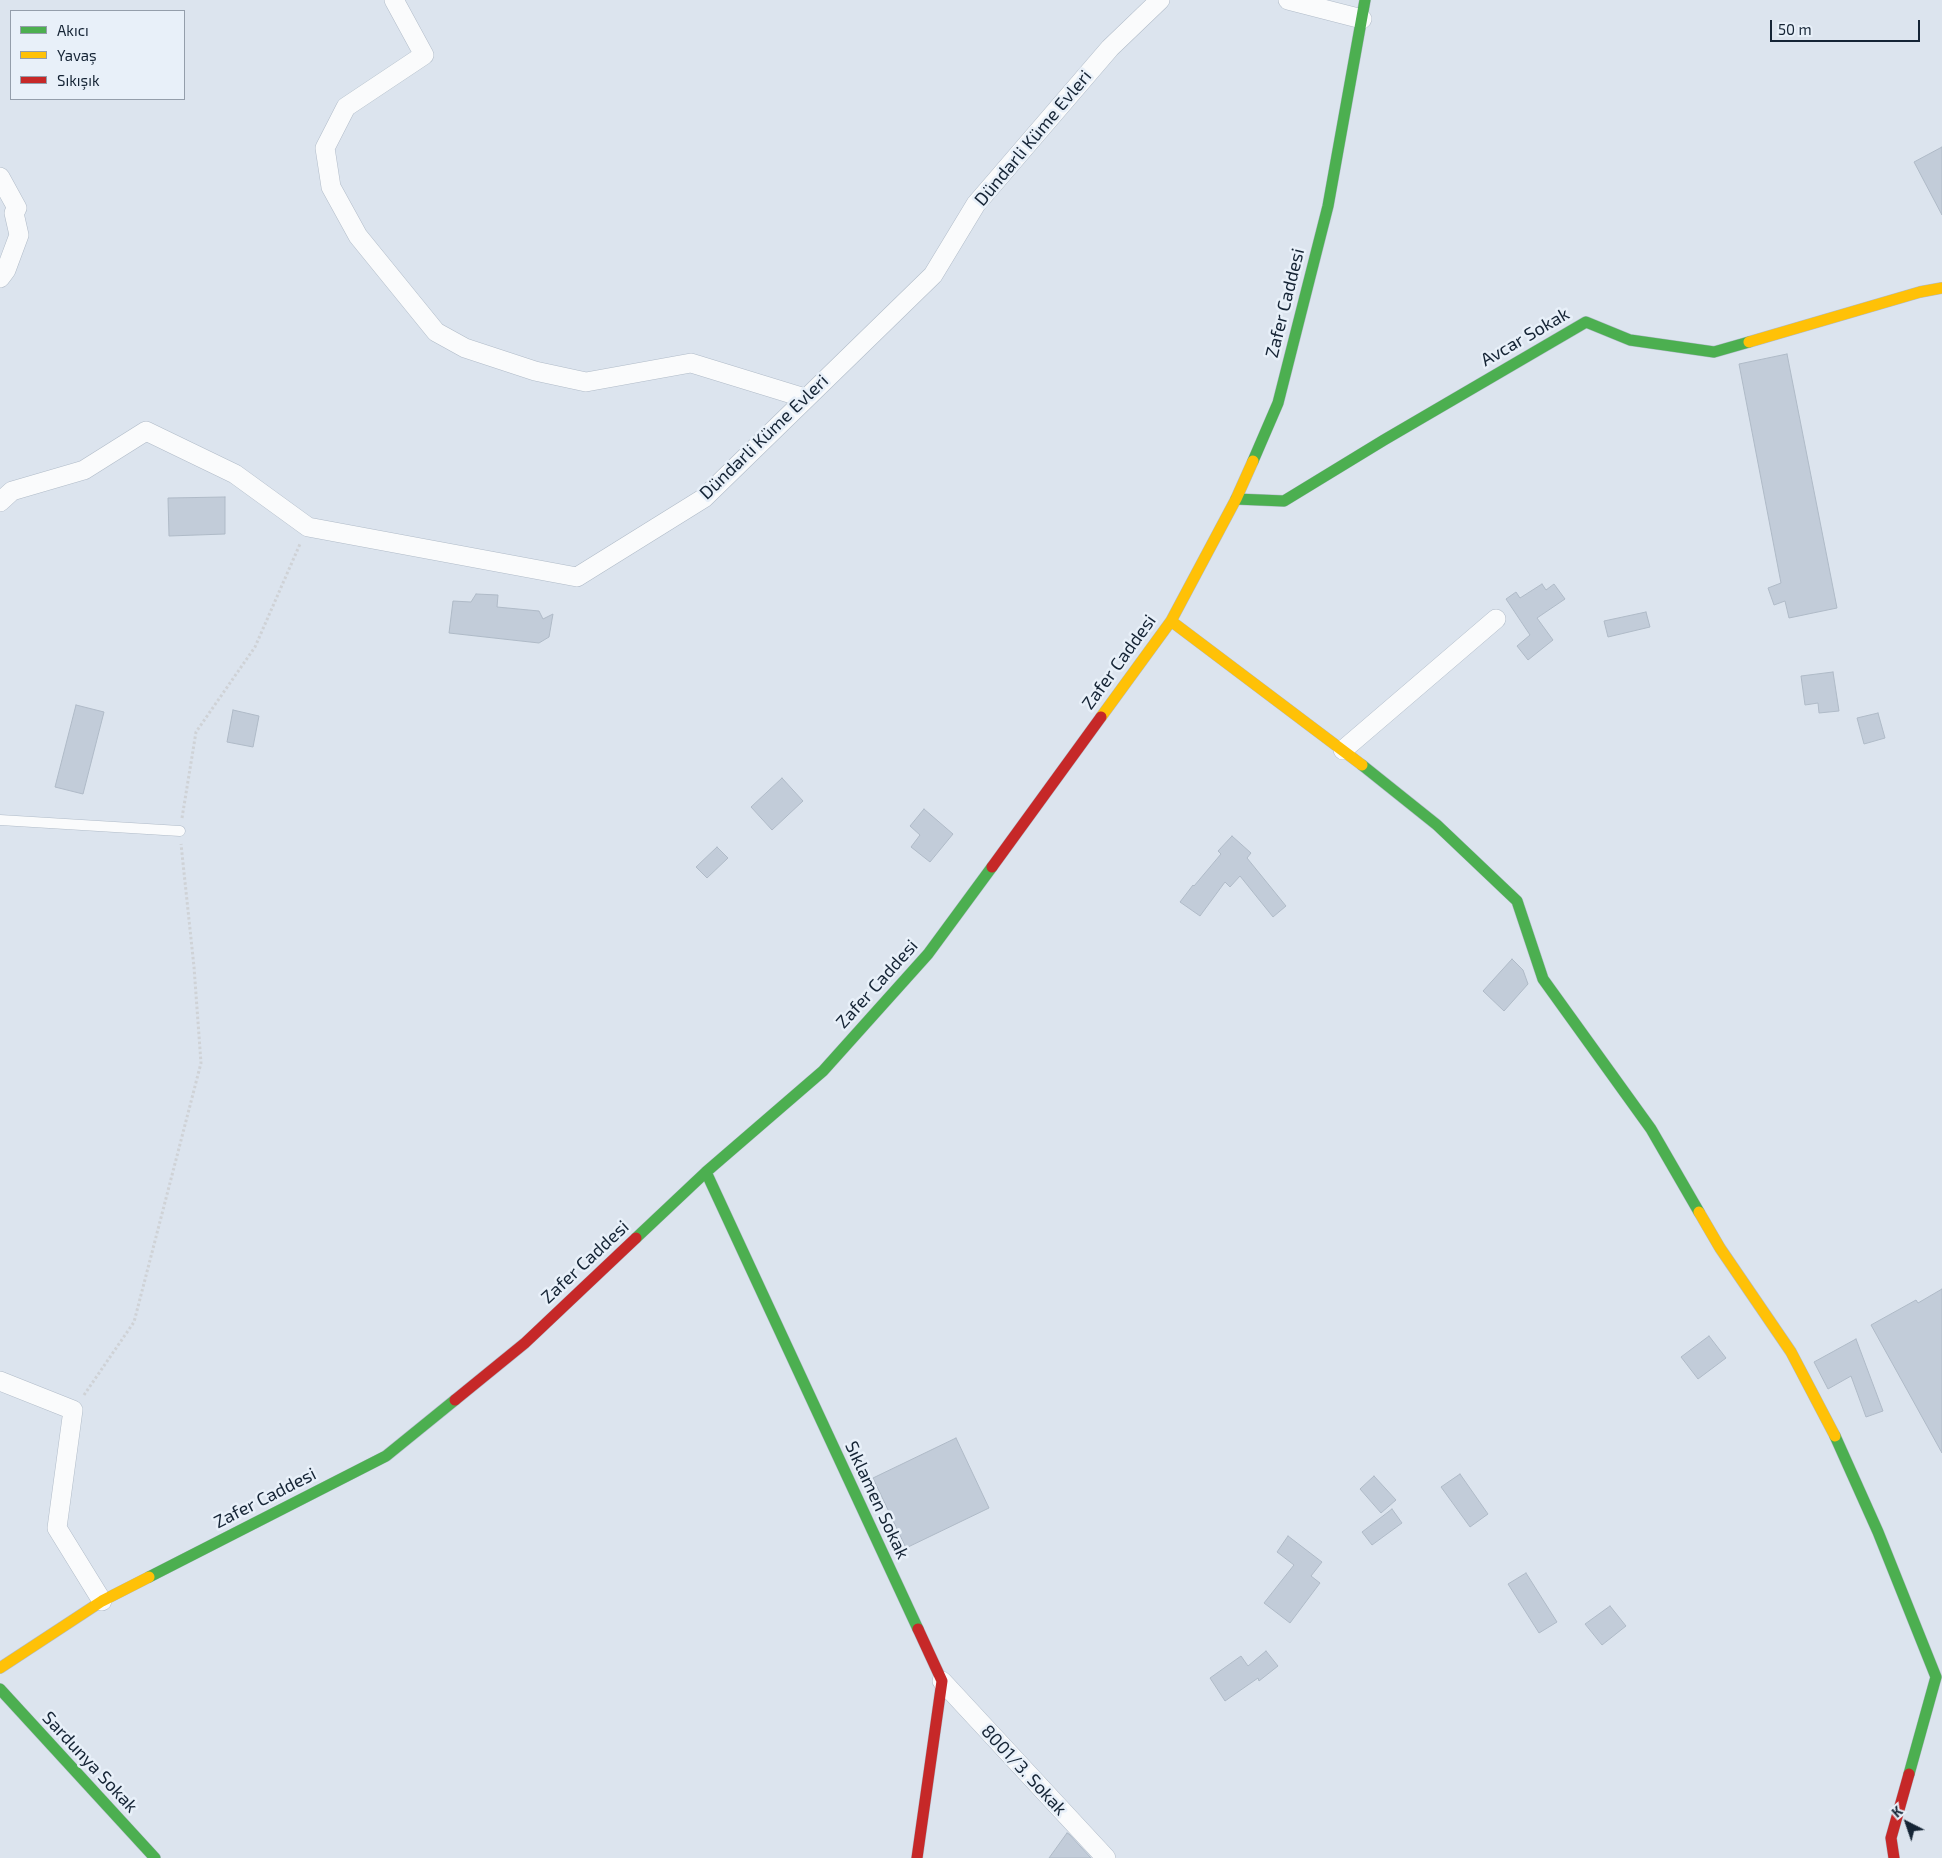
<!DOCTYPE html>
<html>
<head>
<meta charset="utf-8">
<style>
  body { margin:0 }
  #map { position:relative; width:1942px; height:1858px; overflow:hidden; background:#dce4ee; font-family:"Exo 2",sans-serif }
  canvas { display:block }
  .legend { position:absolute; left:10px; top:10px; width:175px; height:90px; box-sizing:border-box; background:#e8f0f9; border:1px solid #949eab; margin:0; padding:6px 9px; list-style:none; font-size:15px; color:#152435 }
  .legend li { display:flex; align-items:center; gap:10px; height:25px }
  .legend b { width:25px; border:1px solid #949eab }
  .north { position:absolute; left:1882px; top:1798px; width:50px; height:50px; -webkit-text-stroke:4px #e8f0f9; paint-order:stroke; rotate:319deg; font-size:14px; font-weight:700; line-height:20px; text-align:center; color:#152435 }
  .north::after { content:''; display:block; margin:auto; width:18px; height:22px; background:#152435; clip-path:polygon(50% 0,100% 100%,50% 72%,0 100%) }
  .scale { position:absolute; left:1770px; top:20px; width:150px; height:22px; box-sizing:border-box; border:2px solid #152435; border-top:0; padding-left:6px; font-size:15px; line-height:18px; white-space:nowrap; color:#152435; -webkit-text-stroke:4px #e8f0f9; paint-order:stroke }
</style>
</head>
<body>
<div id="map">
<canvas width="1942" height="1858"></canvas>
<ul class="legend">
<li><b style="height:6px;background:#4caf50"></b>Akıcı</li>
<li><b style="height:6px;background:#ffc107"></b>Yavaş</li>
<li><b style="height:6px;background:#c62828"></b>Sıkışık</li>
</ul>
<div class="north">K</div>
<div class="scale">50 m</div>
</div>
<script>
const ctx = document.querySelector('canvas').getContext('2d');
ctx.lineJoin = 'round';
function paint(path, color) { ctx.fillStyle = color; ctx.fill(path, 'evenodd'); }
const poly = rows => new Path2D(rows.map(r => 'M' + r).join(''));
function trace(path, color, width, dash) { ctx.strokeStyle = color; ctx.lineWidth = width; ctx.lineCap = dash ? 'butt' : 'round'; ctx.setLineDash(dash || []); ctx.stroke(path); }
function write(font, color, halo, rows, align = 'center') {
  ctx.font = font + ' "Exo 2",sans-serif'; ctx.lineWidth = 5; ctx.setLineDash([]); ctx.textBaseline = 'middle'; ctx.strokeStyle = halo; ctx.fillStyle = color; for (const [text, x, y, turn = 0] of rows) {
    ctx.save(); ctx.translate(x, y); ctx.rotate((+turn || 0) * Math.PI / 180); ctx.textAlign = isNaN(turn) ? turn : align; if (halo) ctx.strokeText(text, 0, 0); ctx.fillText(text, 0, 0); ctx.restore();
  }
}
const building = poly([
  [1942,147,1942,215,1914,162,1942,147],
  [1787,354,1837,608,1789,618,1785,601,1774,605,1768,588,1781,583,1739,364,1787,354],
  [225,497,225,534,169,536,168,498,225,497],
  [1542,584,1546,590,1554,584,1565,599,1537,618,1553,640,1528,660,1517,646,1530,635,1506,599,1516,592,1520,598,1542,584],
  [476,594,498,595,497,607,539,611,543,619,553,614,549,637,539,643,449,633,453,601,471,602,476,594],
  [1646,612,1650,627,1608,637,1604,621,1646,612],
  [1833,672,1839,711,1819,713,1818,703,1805,705,1801,676,1833,672],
  [76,705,104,712,83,794,55,787,76,705],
  [233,710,259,716,253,747,227,742,233,710],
  [1878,713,1885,738,1864,744,1857,718,1878,713],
  [782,778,803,801,772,830,751,807,782,778],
  [924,809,953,834,930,862,911,847,920,835,910,826,924,809],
  [1232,836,1251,853,1247,858,1286,906,1273,917,1240,876,1230,887,1225,882,1200,916,1180,902,1193,885,1194,886,1221,854,1218,851,1232,836],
  [717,847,728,858,707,878,696,867,717,847],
  [1512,959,1523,970,1528,984,1504,1011,1483,991,1512,959],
  [1942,1289,1942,1453,1871,1325,1916,1300,1918,1303,1942,1289],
  [1709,1336,1726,1358,1698,1379,1681,1357,1709,1336],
  [1856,1339,1883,1411,1866,1417,1851,1376,1828,1389,1814,1362,1856,1339],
  [956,1438,989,1508,906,1548,873,1478,956,1438],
  [1460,1474,1488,1514,1470,1527,1441,1487,1460,1474],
  [1374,1476,1396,1500,1381,1513,1360,1489,1374,1476],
  [1392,1509,1402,1523,1372,1545,1362,1532,1392,1509],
  [1288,1536,1322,1562,1311,1576,1320,1583,1290,1623,1264,1603,1294,1565,1277,1552,1288,1536],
  [1526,1573,1557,1622,1539,1633,1508,1584,1526,1573],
  [1610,1606,1626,1626,1602,1645,1585,1624,1610,1606],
  [1266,1651,1278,1666,1259,1681,1258,1678,1225,1701,1210,1678,1241,1656,1248,1666,1266,1651],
  [1067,1833,1069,1834,1091,1858,1049,1858,1067,1833]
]);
paint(building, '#c2ccd9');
trace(building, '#afbac7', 1);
const lane = poly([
  [0,820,180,831]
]);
const street = poly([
  [394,0,424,55,346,107,325,148,331,187,358,236,436,332,465,348,535,371,586,382,691,363,805,398],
  [1288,0,1362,19],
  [0,177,17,208,14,213,19,235,6,270,0,278],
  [0,502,12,491,84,470,146,431,235,474,308,527,577,577,704,498,933,275,976,204,1110,48,1160,0],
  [1343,750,1496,619],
  [0,1381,73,1410,57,1528,102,1601],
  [942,1681,1106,1858]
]);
const fast = poly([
  [1253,461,1278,403,1328,206,1365,0],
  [1236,499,1284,501,1384,440,1586,322,1630,340,1714,352,1749,342],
  [1362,765,1437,825,1517,901,1543,979,1651,1129,1699,1212],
  [706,1172,918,1629],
  [636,1238,706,1172,823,1071,928,954,992,867],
  [1835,1436,1878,1532,1936,1677,1909,1774],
  [149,1577,386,1456,455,1400],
  [0,1689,155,1858]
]);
const slow = poly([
  [1749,342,1920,292,1942,288],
  [1171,621,1362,765],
  [1101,717,1171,621,1236,499,1253,461],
  [1699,1212,1720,1248,1791,1352,1835,1436],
  [0,1668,102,1601,149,1577]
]);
const jam = poly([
  [992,867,1101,717],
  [455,1400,525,1343,636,1238],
  [917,1858,942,1681,918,1629],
  [1894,1858,1891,1838,1909,1774]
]);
trace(lane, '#b0bbc8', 11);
trace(street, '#b0bbc8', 20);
trace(fast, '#b0bbc8', 12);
trace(slow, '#b0bbc8', 12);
trace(jam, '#b0bbc8', 12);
trace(poly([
  [182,818,196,732,255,647,300,544],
  [84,1395,134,1322,201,1063,194,967,181,844]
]), '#cfd2d6', 3, [2.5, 2.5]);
trace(lane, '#fafbfc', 10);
trace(street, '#fafbfc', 19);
trace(fast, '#4caf50', 11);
trace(slow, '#ffc107', 11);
trace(jam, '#c62828', 11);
write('18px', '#152435', '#e8f0f9', [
  ["Dündarli Küme Evleri",1033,138,-50],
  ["Zafer Caddesi",1285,303,-76],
  ["Avcar Sokak",1525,337,-30],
  ["Dündarli Küme Evleri",764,437,-44],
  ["Zafer Caddesi",1119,662,-54],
  ["Zafer Caddesi",877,984,-48],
  ["Zafer Caddesi",585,1262,-43],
  ["Zafer Caddesi",265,1498,-27],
  ["Sıklamen Sokak",877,1500,65],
  ["Sardunya Sokak",90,1762,47],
  ["8001/3. Sokak",1024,1770,47]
]);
</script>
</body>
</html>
